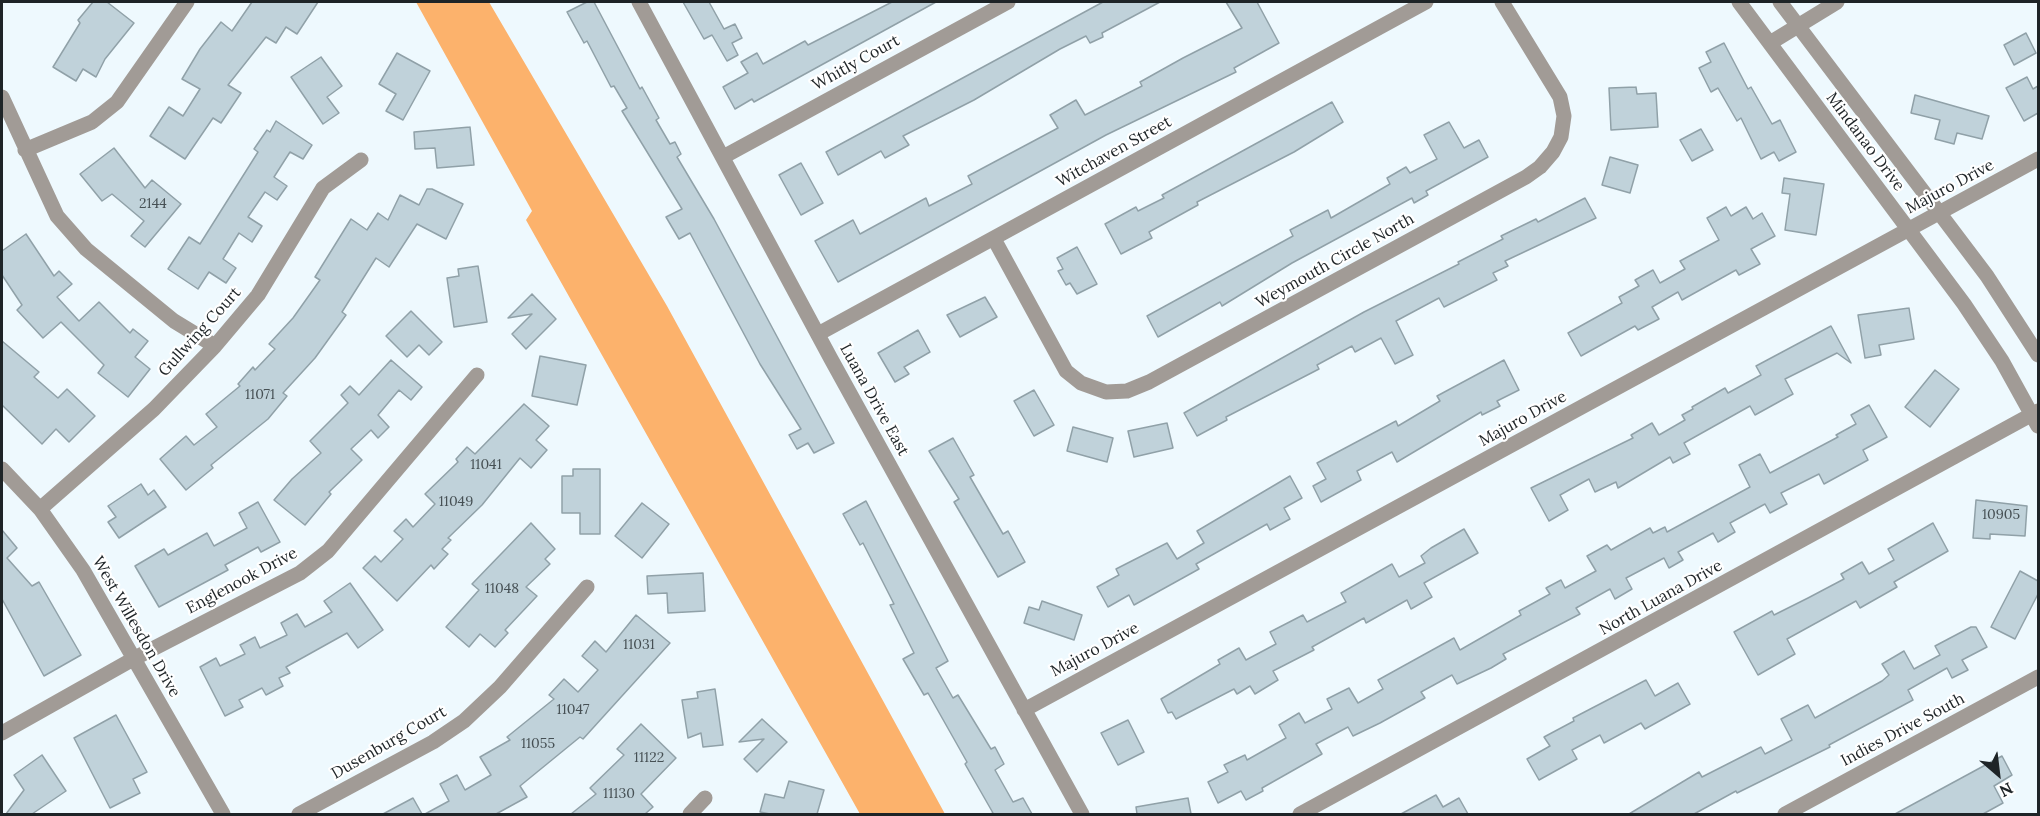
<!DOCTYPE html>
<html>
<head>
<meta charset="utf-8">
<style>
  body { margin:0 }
  #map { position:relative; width:2040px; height:816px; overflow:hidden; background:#eef9fe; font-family:Lora,serif }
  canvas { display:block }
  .frame { position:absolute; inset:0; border:3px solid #1e2427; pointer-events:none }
  .north { position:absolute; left:1968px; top:744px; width:60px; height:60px; -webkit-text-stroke:4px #fff; paint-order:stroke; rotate:152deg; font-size:16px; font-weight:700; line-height:24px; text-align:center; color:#1e2427 }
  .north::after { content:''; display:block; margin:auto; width:21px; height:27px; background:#1e2427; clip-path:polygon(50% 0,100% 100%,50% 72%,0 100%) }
</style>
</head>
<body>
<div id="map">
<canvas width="2040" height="816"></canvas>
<div class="frame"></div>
<div class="north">N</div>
</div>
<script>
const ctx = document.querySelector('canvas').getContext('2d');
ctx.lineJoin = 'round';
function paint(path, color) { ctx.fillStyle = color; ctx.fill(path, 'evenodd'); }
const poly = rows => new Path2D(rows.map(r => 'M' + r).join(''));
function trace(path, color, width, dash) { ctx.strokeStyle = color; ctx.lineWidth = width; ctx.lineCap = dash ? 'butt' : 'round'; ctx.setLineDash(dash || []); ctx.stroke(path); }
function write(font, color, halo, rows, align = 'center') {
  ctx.font = font + ' Lora,serif'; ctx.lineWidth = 4.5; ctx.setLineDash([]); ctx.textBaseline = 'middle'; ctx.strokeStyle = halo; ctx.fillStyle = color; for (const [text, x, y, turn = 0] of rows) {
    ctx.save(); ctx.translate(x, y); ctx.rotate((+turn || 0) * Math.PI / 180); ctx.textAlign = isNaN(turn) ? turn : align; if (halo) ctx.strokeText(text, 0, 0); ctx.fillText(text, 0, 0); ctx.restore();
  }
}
paint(poly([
  [416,2,489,2,667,306,945,814,860,814,526,220,532,211]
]), '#fcb26c');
const building = poly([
  [93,2,107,2,134,23,105,59,96,77,83,69,76,81,53,67,80,23,78,20,93,2],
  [252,2,318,2,297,34,286,27,276,43,266,37,228,85,241,93,221,123,213,118,185,159,150,136,169,107,183,116,200,89,182,79,200,49,221,22,232,31,252,2],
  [587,2,594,2,640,89,642,87,659,118,656,120,670,144,675,142,681,154,677,157,714,219,834,443,814,453,808,443,797,449,789,435,801,429,760,364,690,233,679,239,666,217,682,209,622,111,627,108,614,86,611,87,587,41,584,43,567,12,587,2],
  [683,2,709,2,724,29,735,24,742,38,732,43,738,55,727,61,712,35,704,39,683,2],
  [892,2,936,2,754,102,752,99,735,109,723,87,748,73,741,62,757,53,763,64,805,41,808,45,892,2],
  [1103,2,1160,2,1102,33,1103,37,1090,43,1086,36,1060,49,974,100,903,136,909,145,885,158,881,151,838,175,826,152,1103,2],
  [1226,2,1257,2,1279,43,1234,68,1236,72,1106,135,838,282,815,241,853,220,860,234,926,198,929,206,972,184,968,176,1058,128,1050,115,1076,100,1085,115,1142,86,1140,82,1183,58,1242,28,1226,2],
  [2026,33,2036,53,2014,65,2004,45,2026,33],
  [1724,43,1748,89,1751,87,1772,124,1780,120,1796,152,1779,161,1774,152,1761,159,1741,118,1737,121,1718,88,1711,92,1699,68,1711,62,1706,52,1724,43],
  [397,53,430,71,403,120,386,111,396,94,379,84,397,53],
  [321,57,342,86,327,97,339,113,323,124,291,77,321,57],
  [2027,77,2033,89,2038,86,2038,113,2024,121,2006,88,2027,77],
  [1636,87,1637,94,1656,93,1658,127,1611,130,1609,88,1636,87],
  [1915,95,1989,116,1982,139,1957,133,1954,144,1935,139,1940,120,1911,113,1915,95],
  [1332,102,1343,122,1294,152,1197,202,1198,205,1149,232,1152,238,1121,254,1105,224,1136,207,1138,211,1164,198,1162,195,1332,102],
  [276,121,312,145,303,159,290,152,274,177,287,186,277,200,265,192,248,217,262,226,252,242,239,233,223,259,236,268,226,283,209,272,198,289,168,269,189,237,200,244,258,152,254,149,267,130,270,132,276,121],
  [1449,122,1464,148,1479,140,1488,157,1426,191,1428,195,1414,203,1412,198,1292,263,1222,306,1220,302,1158,337,1147,316,1293,236,1290,230,1328,210,1331,218,1390,184,1387,178,1406,167,1410,173,1437,159,1424,135,1449,122],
  [470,127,474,165,437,168,435,148,415,149,414,132,470,127],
  [1701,129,1713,150,1692,161,1680,140,1701,129],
  [114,148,145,188,152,180,181,204,145,247,131,236,144,221,112,194,102,201,80,174,114,148],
  [1610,157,1638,165,1630,193,1602,185,1610,157],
  [801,163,823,203,801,215,779,175,801,163],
  [1784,178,1824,184,1816,235,1785,230,1790,194,1782,193,1784,178],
  [427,189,432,189,463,204,446,239,417,224,389,267,376,258,342,312,346,315,315,358,283,393,287,396,268,419,211,465,213,468,186,490,160,459,186,436,194,445,217,427,206,414,240,386,238,384,253,367,255,370,275,349,269,344,293,318,320,280,315,277,351,219,367,230,378,213,388,220,400,195,419,205,427,189],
  [1585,198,1596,218,1505,261,1508,266,1493,273,1497,280,1444,307,1439,298,1396,321,1413,355,1395,364,1381,338,1355,352,1352,346,1317,365,1319,369,1226,417,1227,420,1197,436,1184,413,1364,312,1459,264,1458,262,1503,239,1501,236,1536,219,1538,222,1585,198],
  [1726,207,1731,216,1746,207,1753,219,1762,213,1775,236,1751,249,1760,264,1739,275,1736,270,1682,300,1678,292,1652,307,1659,319,1638,330,1635,326,1581,356,1568,333,1622,303,1619,297,1639,286,1635,280,1653,270,1660,283,1685,269,1680,261,1719,240,1707,218,1726,207],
  [26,234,54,276,59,271,72,284,57,297,79,321,99,302,130,333,133,329,148,341,135,357,150,369,128,397,98,373,104,365,61,322,43,338,17,310,22,305,2,275,2,251,26,234],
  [1077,247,1097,284,1077,294,1070,283,1066,285,1058,271,1063,269,1057,258,1077,247],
  [478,266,487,322,454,327,447,278,459,276,458,269,478,266],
  [532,294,556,319,526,349,512,334,532,314,508,318,532,294],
  [985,297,997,317,960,337,947,315,985,297],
  [1909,308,1914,339,1879,345,1881,355,1865,358,1858,315,1909,308],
  [411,311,442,342,429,355,419,345,407,357,386,336,411,311],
  [1831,326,1851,363,1837,353,1785,379,1793,394,1755,415,1750,406,1684,443,1690,454,1673,463,1670,457,1618,488,1616,482,1595,492,1589,479,1560,495,1568,510,1549,521,1531,488,1633,438,1631,435,1652,423,1659,435,1685,420,1682,415,1693,409,1692,407,1725,388,1728,393,1761,375,1756,366,1831,326],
  [918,330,930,352,904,367,909,374,895,382,878,353,918,330],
  [2,341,39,372,34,377,58,398,67,389,95,416,69,442,56,429,42,444,2,405,2,341],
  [540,356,586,365,577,405,532,396,540,356],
  [391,360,422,387,411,400,399,390,378,415,389,427,378,438,371,430,351,449,362,460,329,492,331,494,305,525,274,500,292,479,321,453,310,441,348,403,341,395,350,386,359,395,391,360],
  [1504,360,1519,390,1497,401,1500,406,1482,415,1481,412,1397,462,1392,452,1357,471,1361,480,1321,502,1313,486,1326,479,1317,463,1396,421,1398,426,1440,401,1437,396,1504,360],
  [1935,370,1959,389,1930,427,1905,407,1935,370],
  [1034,390,1054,425,1034,436,1014,401,1034,390],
  [524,404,549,426,536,440,547,450,531,468,520,458,482,505,448,538,451,540,442,549,448,554,434,569,431,565,397,601,363,568,375,556,381,562,403,539,394,531,406,519,413,527,435,504,425,494,458,462,456,459,467,447,475,454,524,404],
  [1869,405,1887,437,1863,450,1868,460,1824,484,1819,474,1781,493,1787,504,1770,513,1765,504,1730,523,1735,532,1718,542,1713,533,1678,552,1683,560,1669,568,1664,558,1626,578,1632,589,1615,599,1610,589,1576,608,1580,614,1503,654,1506,659,1491,668,1457,684,1452,675,1421,692,1425,698,1380,723,1353,736,1348,727,1316,744,1322,754,1262,788,1263,791,1246,800,1241,791,1218,803,1208,782,1228,772,1224,765,1245,755,1247,760,1286,738,1279,725,1299,713,1305,723,1332,709,1327,699,1349,688,1358,703,1383,689,1378,680,1454,638,1460,650,1521,615,1519,611,1550,594,1546,588,1561,580,1565,588,1596,571,1587,556,1607,545,1611,550,1650,528,1653,533,1665,527,1667,532,1750,487,1739,465,1760,454,1770,473,1838,437,1836,435,1856,424,1851,415,1869,405],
  [1167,423,1173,448,1134,457,1128,431,1167,423],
  [1073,427,1113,438,1107,462,1067,451,1073,427],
  [953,438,974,475,970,477,1003,534,1008,531,1025,562,998,577,954,502,959,499,929,451,953,438],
  [573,469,600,469,600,534,580,534,580,513,562,513,562,476,573,476,573,469],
  [1290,476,1302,498,1284,508,1290,519,1270,530,1267,524,1196,564,1199,569,1134,605,1129,595,1108,607,1097,587,1119,575,1116,569,1167,543,1177,559,1204,543,1197,531,1290,476],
  [141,484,148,495,154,490,166,507,119,538,108,522,116,517,108,506,141,484],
  [1976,500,2027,506,2025,536,1990,534,1990,539,1973,538,1976,500],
  [866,501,948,661,936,668,953,698,958,695,991,749,995,747,1004,764,995,770,1013,802,1023,798,1032,814,990,814,993,813,965,764,967,762,928,693,924,695,903,659,914,653,890,605,894,604,863,543,860,545,843,514,866,501],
  [258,502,280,542,261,552,258,547,225,565,228,570,159,607,135,566,164,549,168,555,207,533,214,546,247,528,239,513,258,502],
  [642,503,669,524,642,558,615,536,642,503],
  [531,523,555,549,545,559,550,564,526,587,537,596,505,630,508,633,495,647,480,634,469,647,446,627,479,590,472,584,531,523],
  [1933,523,1948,551,1894,582,1897,587,1860,608,1856,601,1787,639,1795,654,1758,675,1734,632,1772,611,1774,615,1808,598,1844,579,1841,574,1862,562,1869,574,1894,560,1888,549,1933,523],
  [1464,529,1478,553,1424,583,1432,597,1411,609,1407,600,1366,623,1364,618,1312,647,1314,650,1273,671,1278,680,1255,694,1250,686,1237,694,1234,689,1176,719,1172,712,1168,713,1161,699,1220,664,1218,660,1239,648,1246,660,1276,644,1270,632,1303,615,1307,622,1346,602,1341,593,1392,564,1399,577,1425,563,1421,556,1431,548,1464,529],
  [2,530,17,548,7,558,32,586,39,582,81,655,44,676,2,599,2,530],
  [2020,571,2038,581,2038,594,2015,639,1991,627,2020,571],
  [703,573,705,611,668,613,667,593,648,594,647,576,703,573],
  [350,583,383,630,358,648,347,633,286,667,290,673,279,678,283,686,266,695,262,688,239,700,243,707,225,716,200,667,216,658,220,666,245,654,240,645,255,637,260,648,287,635,281,623,297,614,305,627,332,612,324,601,350,583],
  [1042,601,1082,615,1074,640,1024,623,1029,607,1039,610,1042,601],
  [636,615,670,643,583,739,580,737,520,786,527,797,496,814,425,814,449,801,440,784,457,775,465,790,491,775,480,757,510,740,507,737,554,699,549,695,564,679,578,692,598,670,582,656,595,641,606,652,636,615],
  [1971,627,1976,627,1987,647,1962,660,1968,670,1952,678,1947,668,1908,690,1913,700,1829,745,1830,747,1737,793,1736,791,1694,814,1629,814,1699,772,1702,777,1761,747,1765,754,1792,740,1781,719,1808,705,1815,718,1882,681,1889,675,1882,664,1904,651,1914,669,1940,655,1935,646,1971,627],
  [1646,680,1655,696,1678,683,1690,704,1645,729,1641,723,1604,743,1600,735,1572,750,1577,759,1539,780,1527,759,1550,746,1544,737,1574,721,1573,718,1646,680],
  [715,689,723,745,703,747,701,733,688,738,682,700,698,698,697,692,715,689],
  [116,715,147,772,133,779,140,793,110,808,74,738,116,715],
  [762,719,787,742,757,772,744,759,764,739,739,742,762,719],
  [1128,720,1144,752,1118,765,1101,733,1128,720],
  [641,724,676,758,641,794,653,807,645,814,571,814,596,794,590,788,624,755,617,749,641,724],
  [42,755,66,791,32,814,6,814,24,790,14,775,42,755],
  [2002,756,2012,775,1994,786,2003,803,1983,814,1895,814,2002,756],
  [789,781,824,790,817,814,770,814,760,812,765,794,784,798,789,781],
  [1436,795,1443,807,1459,798,1468,814,1401,814,1436,795],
  [413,798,422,814,383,814,413,798],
  [1188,798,1191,814,1137,814,1136,807,1188,798]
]);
paint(building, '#c0d2da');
trace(building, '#90a1a8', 1.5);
trace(poly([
  [639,2,831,359,1082,814],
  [1739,2,1964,304,2002,361,2038,426],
  [1780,2,1987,276,2038,355],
  [1770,43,1837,2],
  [2,97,57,216,86,249,174,321,215,346],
  [25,150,92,122,117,102,187,2],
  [723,157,1008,2],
  [994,239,1066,371,1081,383,1106,392,1127,391,1149,382,1526,177,1540,167,1553,152,1561,137,1564,116,1560,97,1502,2],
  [818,334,1426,2],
  [2,469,40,509,83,570,223,814],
  [40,509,154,409,215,346,258,295,323,188,361,160],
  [1024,710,2038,159],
  [2,733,135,658,300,573,328,551,477,375],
  [299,814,433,742,464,721,500,687,587,587],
  [690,814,705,798],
  [1300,814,2038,411],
  [1785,814,2038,677]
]), '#a19b96', 15);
write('14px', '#465054', null, [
  ["2144",153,204],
  ["11071",260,395],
  ["11041",486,465],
  ["11049",456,502],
  ["10905",2001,515],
  ["11048",502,589],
  ["11031",639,645],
  ["11047",573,710],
  ["11055",538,744],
  ["11122",649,758],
  ["11130",619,794]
]);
write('16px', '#1e2427', '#fff', [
  ["Whitly Court",856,63,-29],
  ["Mindanao Drive",1865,142,53],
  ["Witchaven Street",1114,152,-29],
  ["Majuro Drive",1950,187,-28],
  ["Weymouth Circle North",1335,261,-29],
  ["Gullwing Court",200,332,-48],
  ["Luana Drive East",874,400,61],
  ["Majuro Drive",1523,419,-29],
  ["Englenook Drive",242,581,-28],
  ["North Luana Drive",1661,598,-29],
  ["West Willesdon Drive",136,627,60],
  ["Majuro Drive",1095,650,-28],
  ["Indies Drive South",1903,730,-28],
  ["Dusenburg Court",389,743,-30]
]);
</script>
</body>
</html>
